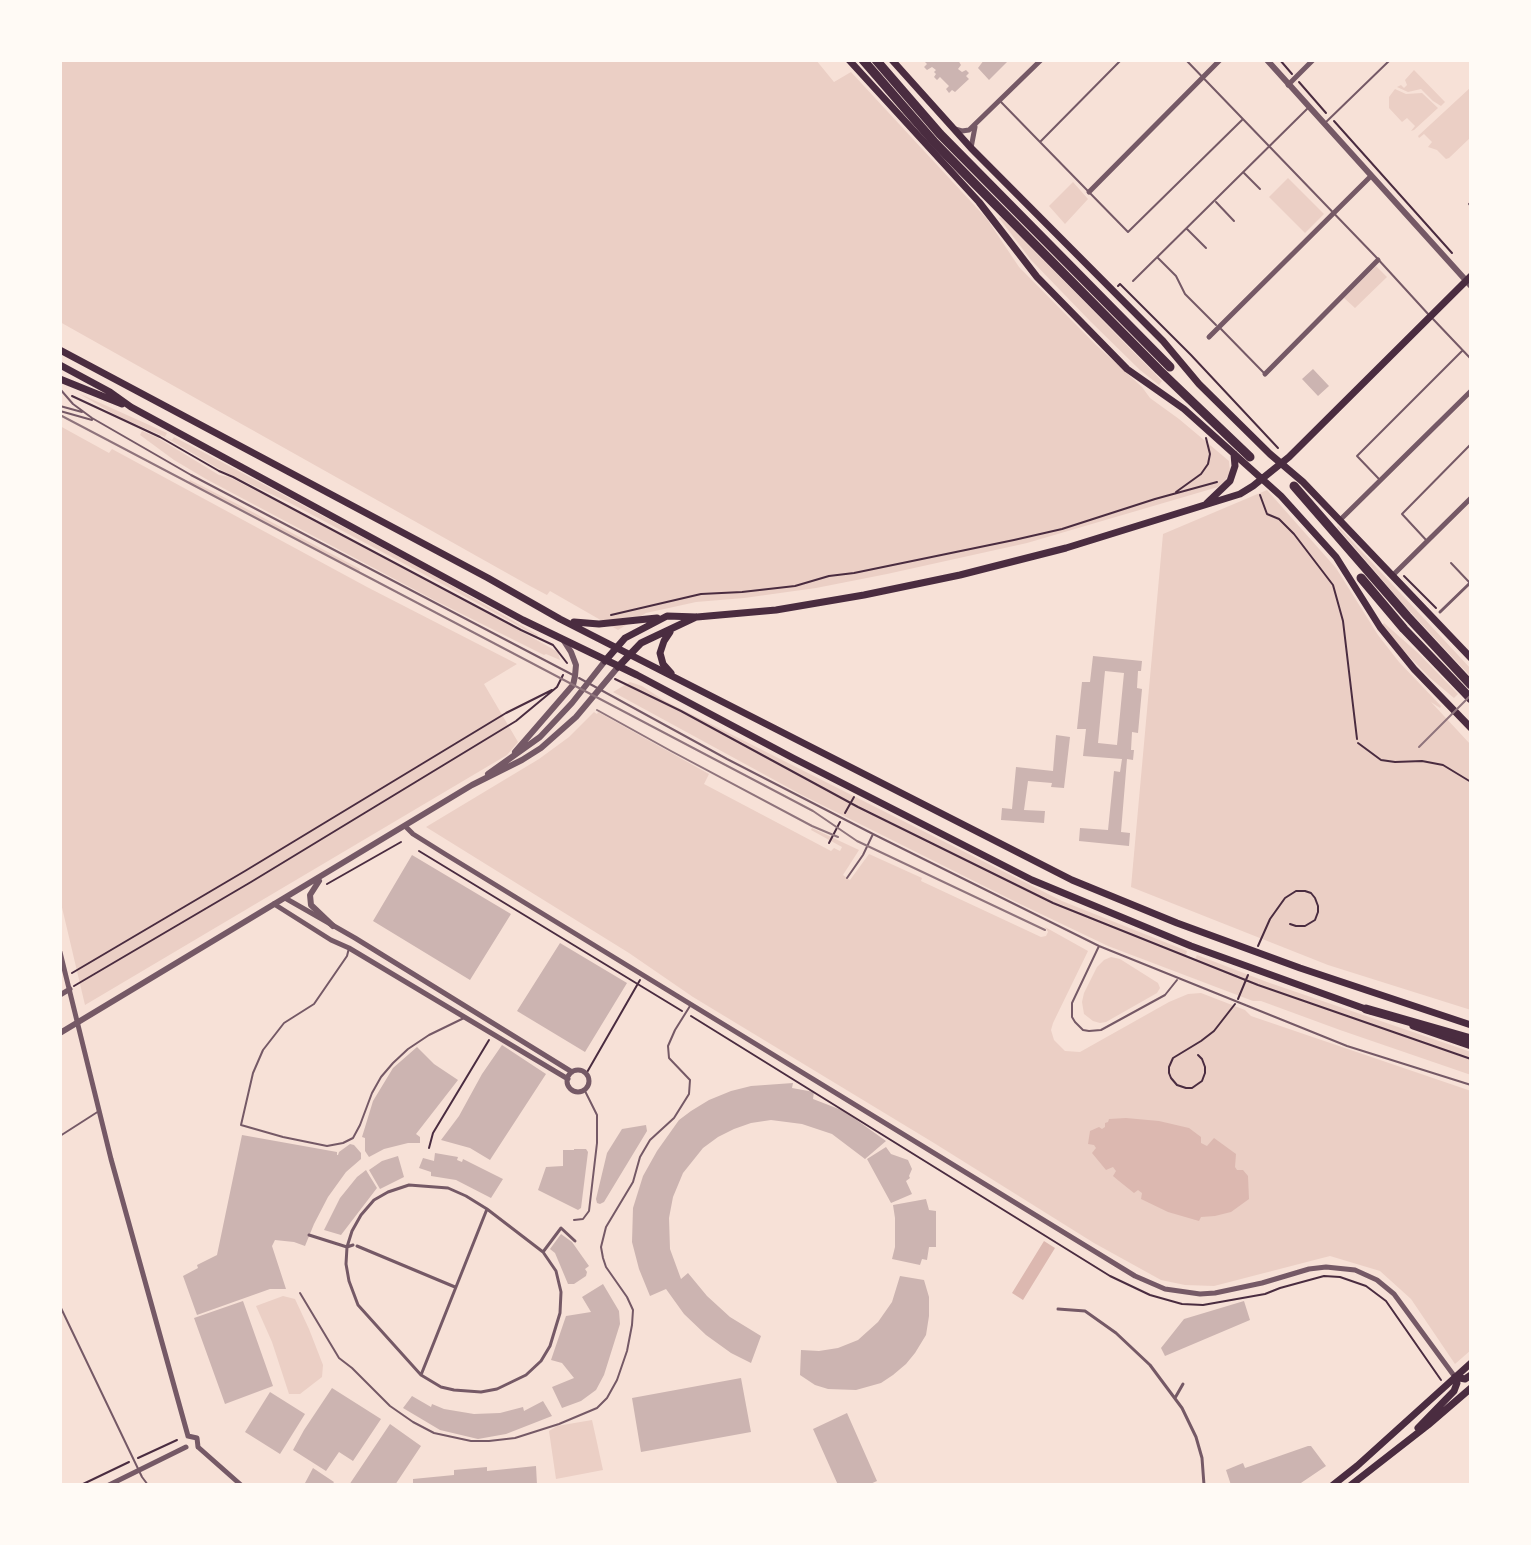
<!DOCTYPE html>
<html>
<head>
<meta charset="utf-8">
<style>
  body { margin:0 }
  #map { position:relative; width:1531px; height:1545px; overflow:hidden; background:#f7e1d7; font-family:"DM Sans",sans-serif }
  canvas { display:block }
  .frame { position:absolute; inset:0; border:62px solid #fffaf5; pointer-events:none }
</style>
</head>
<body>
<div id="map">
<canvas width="1531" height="1545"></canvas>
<div class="frame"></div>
</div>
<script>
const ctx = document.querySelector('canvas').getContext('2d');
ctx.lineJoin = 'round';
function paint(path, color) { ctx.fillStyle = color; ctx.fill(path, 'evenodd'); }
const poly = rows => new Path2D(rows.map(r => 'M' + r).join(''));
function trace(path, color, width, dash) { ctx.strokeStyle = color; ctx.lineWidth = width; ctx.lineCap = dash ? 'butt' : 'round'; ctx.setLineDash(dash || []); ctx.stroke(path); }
paint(poly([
  [60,60,816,60,834,82,851,72,987,219,1019,267,1096,345,1142,387,1150,398,1179,419,1229,461,1230,472,1225,481,1218,487,1027,543,887,574,816,588,744,598,696,602,646,613,618,630,550,591,547,595,530,586,60,322],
  [1414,70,1445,102,1441,106,1433,101,1421,89,1408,92,1397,87,1401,85,1404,88,1407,85,1405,80],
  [1471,87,1471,137,1449,158,1446,159,1437,150,1428,147,1432,142,1424,134,1419,138,1418,136],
  [1395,89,1406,94,1422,93,1438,108,1414,130,1411,131,1415,126,1407,118,1402,122,1389,108,1389,97],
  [1288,178,1324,214,1305,233,1269,197],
  [1073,182,1088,199,1065,224,1049,206],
  [1001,217,1162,381,1159,385,1140,370,1090,321,1031,260,999,218],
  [1376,266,1387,277,1355,308,1344,298],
  [78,393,167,433,165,437,172,440,174,437,201,451,426,571,538,635,537,636,533,634,446,586,292,504,221,470,163,436,119,417],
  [60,426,109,453,112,449,367,587,517,664,484,684,518,742,507,755,85,1005,60,899],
  [142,431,158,438,219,475,229,477,274,500,524,633,558,652,560,660,546,654,544,655,434,600,206,479,174,460,140,435],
  [190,480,243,507,360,569,359,572,193,484,189,482],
  [1267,490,1336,568,1378,635,1399,662,1441,706,1440,708,1431,702,1471,745,1471,1010,1328,965,1131,887,1163,534],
  [1338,526,1471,669,1471,677,1403,604,1337,527],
  [1384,623,1418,653,1458,694,1454,698,1429,677,1403,650,1382,625],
  [630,682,642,686,665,701,1062,901,1187,951,1186,955,1195,959,1197,955,1267,982,1471,1052,1471,1075,1340,1030,1261,1001,1253,1001,1108,946,1016,902,802,795,613,692],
  [594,712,597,714,598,712,709,774,704,784,831,851,834,848,840,851,842,847,811,830,812,828,859,850,843,875,850,880,869,854,922,878,921,881,1041,937,1046,936,1048,932,1045,927,1088,951,1053,1023,1051,1030,1054,1040,1065,1051,1080,1052,1169,1002,1188,994,1201,993,1245,1010,1251,1016,1471,1091,1471,1350,1455,1364,1411,1299,1380,1271,1330,1256,1214,1286,1185,1285,1161,1280,1094,1243,934,1143,693,997,629,953,426,827,539,759,569,737],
  [1111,957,1120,959,1158,983,1160,988,1157,993,1106,1022,1100,1023,1093,1021,1084,1014,1082,1002,1084,993,1097,967,1104,960],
  [283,1296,295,1299,309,1329,323,1365,322,1377,300,1394,289,1394,272,1342,256,1306],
  [592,1420,603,1470,556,1479,549,1431,557,1426]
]), '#ebcfc5');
paint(poly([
  [1126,1118,1159,1121,1189,1128,1201,1137,1201,1143,1207,1146,1214,1138,1236,1154,1235,1167,1237,1170,1243,1170,1248,1176,1249,1199,1231,1212,1215,1216,1201,1217,1199,1221,1168,1212,1141,1199,1142,1193,1138,1190,1134,1193,1119,1181,1113,1176,1116,1171,1113,1167,1106,1170,1092,1153,1096,1148,1094,1145,1088,1144,1090,1131,1099,1127,1102,1129,1105,1127,1105,1123,1108,1122,1109,1119],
  [1044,1241,1055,1248,1023,1300,1012,1293]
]), '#dcb8b0');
paint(poly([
  [923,60,958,60,961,65,958,69,962,72,966,70,969,73,966,76,969,79,955,92,952,90,949,93,946,89,949,86,940,77,937,80,934,77,936,74,934,72,936,70,932,67,927,70,924,67,927,64],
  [984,60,985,61,1009,60,989,80,978,68],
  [1313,369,1329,386,1318,396,1302,379],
  [1093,656,1142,661,1141,671,1138,671,1137,688,1142,689,1138,733,1132,732,1131,750,1134,750,1133,760,1127,759,1121,832,1130,833,1129,846,1079,841,1080,828,1108,830,1114,771,1120,772,1122,759,1083,756,1086,729,1077,729,1082,682,1090,682],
  [1105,671,1124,673,1117,745,1098,743],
  [1056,735,1070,737,1064,788,1051,787,1052,783,1028,781,1024,810,1045,811,1044,823,1001,820,1002,808,1012,809,1016,767,1053,771],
  [412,855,511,914,470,980,373,921],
  [560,943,627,983,585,1052,517,1011],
  [502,1045,546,1074,490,1160,470,1148,441,1140,459,1116,482,1074],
  [417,1047,434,1064,458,1080,416,1134,420,1137,420,1143,408,1143,384,1149,369,1157,365,1151,365,1138,362,1137,373,1101,393,1068],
  [793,1083,792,1088,814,1092,813,1099,844,1111,886,1141,865,1159,832,1134,802,1124,771,1120,751,1123,734,1129,718,1137,703,1148,683,1173,673,1197,669,1218,670,1249,681,1279,688,1273,707,1296,730,1317,761,1336,751,1363,731,1353,706,1335,684,1314,666,1289,650,1296,639,1269,632,1242,633,1208,643,1176,657,1151,679,1120,691,1111,709,1100,731,1091,751,1086],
  [646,1125,647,1131,604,1202,600,1204,597,1203,596,1199,607,1153,622,1129],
  [242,1135,337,1152,337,1155,338,1155,339,1152,350,1144,354,1145,361,1153,361,1159,346,1172,328,1197,314,1224,305,1246,294,1242,275,1240,272,1246,286,1289,270,1289,197,1315,183,1276,198,1268,197,1265,217,1255],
  [886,1147,891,1154,908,1160,912,1169,909,1176,910,1178,906,1181,912,1194,891,1203,867,1159],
  [574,1149,586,1149,588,1152,581,1208,578,1210,538,1190,546,1167,563,1166,563,1150,574,1150],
  [435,1153,458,1157,457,1160,462,1162,463,1159,503,1179,491,1198,456,1180,431,1176,431,1172,419,1168,423,1158,434,1161],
  [398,1156,404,1177,380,1189,369,1170,382,1161],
  [366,1170,377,1188,341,1235,324,1230,340,1198,357,1177],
  [926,1199,929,1210,936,1211,936,1247,929,1247,927,1260,922,1259,920,1265,892,1259,895,1247,895,1218,893,1205],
  [561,1234,572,1242,589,1266,585,1269,587,1272,586,1276,574,1284,568,1284,555,1253,550,1249],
  [900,1276,924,1280,929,1297,929,1316,926,1335,915,1353,906,1364,893,1375,881,1383,856,1390,828,1389,815,1385,800,1375,801,1350,819,1351,838,1348,858,1340,878,1322,892,1302],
  [603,1284,619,1311,620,1324,604,1375,596,1390,581,1401,562,1408,552,1387,574,1378,562,1363,551,1360,566,1316,591,1312,582,1297],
  [243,1301,273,1386,225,1404,194,1318],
  [1244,1301,1250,1320,1165,1356,1161,1348,1184,1319],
  [741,1378,751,1432,641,1452,632,1398],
  [332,1388,381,1419,353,1461,339,1452,326,1471,293,1450,304,1430],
  [270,1392,305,1414,280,1454,245,1432],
  [412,1396,431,1407,432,1404,444,1409,474,1414,500,1413,523,1407,524,1411,543,1401,552,1416,506,1434,478,1439,440,1430,403,1408],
  [847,1413,877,1481,868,1485,838,1485,813,1429],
  [390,1424,421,1446,395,1485,349,1485],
  [1308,1446,1311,1446,1326,1466,1298,1485,1231,1485,1226,1470,1243,1463,1245,1468],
  [536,1466,537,1485,413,1485,413,1479,454,1475,454,1470,487,1467,487,1471],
  [313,1468,334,1482,332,1485,308,1485,305,1483]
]), '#ccb4b1');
trace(poly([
  [1280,60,1292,74],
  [1299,82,1326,113],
  [1334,121,1452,253],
  [1118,286,1120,284,1191,355,1278,448],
  [72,396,160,437,219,471,233,477,521,630,553,645,567,663],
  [1176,492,1201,474,1208,464,1210,454,1206,438],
  [1260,495,1267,514,1279,519,1294,534,1333,585,1343,621,1357,739],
  [1404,576,1436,608],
  [611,615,701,594,742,592,795,586,829,576,854,573,1014,540,1062,529,1155,499,1217,482],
  [615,679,681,711,858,807,1053,903,1258,985,1471,1059],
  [1358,743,1381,760,1395,762,1422,761,1443,765,1471,782],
  [845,813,854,797],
  [829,843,840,822],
  [419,851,682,1011],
  [327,884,401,842],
  [1258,946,1270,919,1285,898,1296,891,1305,891,1311,893,1315,898,1318,906,1318,912,1315,920,1305,926,1296,926,1290,924],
  [72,973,245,871,506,713,552,690],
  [74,986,251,882,516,721,557,687,563,675],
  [1238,999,1248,975],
  [691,1016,1110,1276,1150,1295,1182,1304,1203,1305,1265,1294,1280,1288,1324,1276,1340,1277,1366,1286,1386,1301,1441,1380],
  [1198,1055,1202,1059,1205,1067,1205,1073,1202,1081,1192,1088,1186,1088,1177,1085,1171,1078,1169,1073,1169,1067,1173,1058,1201,1041,1214,1031,1235,1004],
  [586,1074,640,980],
  [429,1148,433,1133,489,1040],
  [138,1458,177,1440],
  [81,1485,129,1462]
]), '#4a2c40', 2);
trace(poly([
  [1186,60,1376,257,1429,315],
  [1001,102,1040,142,1121,60],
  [1325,123,1390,60],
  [1040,142,1128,232,1242,120],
  [1244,173,1260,189],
  [1216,202,1234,221],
  [1471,203,1469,204,1471,206],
  [1187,229,1206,248],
  [1158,258,1176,276,1185,294,1216,325],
  [1133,281,1308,108],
  [1433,319,1471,359],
  [1221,329,1264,373],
  [60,389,73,404,92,418,191,475,573,675],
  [60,406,82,412],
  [60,411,92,420],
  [1379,479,1357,456,1462,351],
  [1427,541,1402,514,1471,444],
  [1451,563,1469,582],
  [579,678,727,759,873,834,1099,946,1347,1046,1471,1085],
  [847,878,863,855,873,834],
  [1099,946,1072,1003,1072,1017,1075,1022,1083,1030,1089,1031,1101,1030,1165,995,1177,980],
  [349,948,347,956,314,1004,284,1023,263,1050,253,1073,241,1125,283,1137,327,1146,343,1143,353,1138,360,1125,372,1093,381,1077,393,1063,408,1049,429,1035,464,1018],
  [60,1136,99,1111],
  [574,1220,583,1219,589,1211,597,1143,597,1115,584,1089],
  [300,1293,339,1358,352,1368,390,1406,413,1422,434,1433,471,1441,489,1441,515,1438,559,1424,597,1408,607,1398,617,1380,627,1351,632,1325,633,1310,627,1297,606,1267,603,1258,601,1247,606,1227,633,1182,640,1157,650,1140,674,1118,689,1094,690,1080,669,1058,668,1046,675,1030,690,1006],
  [60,1306,142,1477,148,1485]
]), '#755966', 2);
trace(poly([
  [1440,612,1470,583],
  [309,1235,347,1247,353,1245],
  [357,1246,455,1287],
  [543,1252,487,1209,466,1196,448,1188,409,1185,388,1192,374,1200,361,1215,352,1231,347,1247,346,1264,349,1281,358,1305,421,1375,441,1387,454,1390,481,1392,497,1389,526,1375,541,1361,550,1346,560,1313,561,1292,556,1271,543,1252,561,1228,575,1241],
  [1058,1309,1085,1311,1116,1333,1150,1365,1182,1408,1196,1437,1202,1458,1204,1485],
  [421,1375,487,1209],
  [1175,1398,1183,1384]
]), '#755966', 3);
trace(poly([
  [1288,85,1313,60],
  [955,129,962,131,969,130,1041,60],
  [971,148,975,127],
  [1089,192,1220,60],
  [1209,337,1371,176],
  [1265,374,1378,260],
  [1339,521,1471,391],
  [1392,576,1471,498],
  [1471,582,1471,584],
  [405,826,413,834,445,854,1135,1276,1165,1289,1200,1294,1215,1293,1262,1283,1309,1269,1326,1267,1355,1270,1377,1280,1394,1294,1455,1377],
  [285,898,355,938,572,1072],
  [274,904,331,940,349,948,568,1079],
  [60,952,111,1159,188,1436],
  [60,995,70,989],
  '567 1081a11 11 0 1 1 22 0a11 11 0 1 1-22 0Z',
  [188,1436,197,1438,198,1447],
  [198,1447,241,1485],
  [109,1485,186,1447]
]), '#755966', 5);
trace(poly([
  [1267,60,1471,286],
  [515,752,573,685,575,676,576,665,571,652,564,641],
  [488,774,540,737,572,703,605,661],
  [319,881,310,895,311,905,333,926],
  [60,1033,472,785,522,760,541,748,576,717,618,667]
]), '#755966', 6);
trace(poly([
  [1455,1377,1465,1379,1471,1375],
  [1418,1428,1454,1391,1457,1383,1455,1377],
  [1333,1485,1357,1466,1471,1363],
  [1351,1485,1428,1425,1471,1388]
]), '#4a2c40', 7);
trace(poly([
  [849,60,979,202,1037,277,1127,369,1184,409,1281,496,1336,557,1380,627,1414,669,1471,728],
  [892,60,971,148,1163,341,1199,384,1270,454,1303,482,1471,658],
  [60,350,488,578,560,619,1072,880,1177,923,1300,968,1471,1025],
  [60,365,110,392,131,407,523,620,637,675,793,758,1032,880,1191,946,1371,1011],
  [60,379,122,404],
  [1207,503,1230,481,1235,466,1234,454],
  [574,622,599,624,657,618],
  [670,632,664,641,660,653,663,664,671,673],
  [605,661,625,638,667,616,697,617,776,610,864,595,960,575,1066,548,1240,494,1253,486,1289,457,1471,276],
  [618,667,641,643,696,617],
  [1413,1026,1471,1046]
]), '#4a2c40', 7);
trace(poly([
  [863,60,935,143,976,185,1159,370,1250,457],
  [876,60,940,134,1170,367],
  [1294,486,1407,616,1471,685],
  [1361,578,1404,629,1471,699],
  [1366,1009,1471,1039]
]), '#4a2c40', 9);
trace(poly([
  [60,415,813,811,857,841,1045,930],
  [597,710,671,751,812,826,838,837],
  [1419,747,1471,695]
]), '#8f747c', 2);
</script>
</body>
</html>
